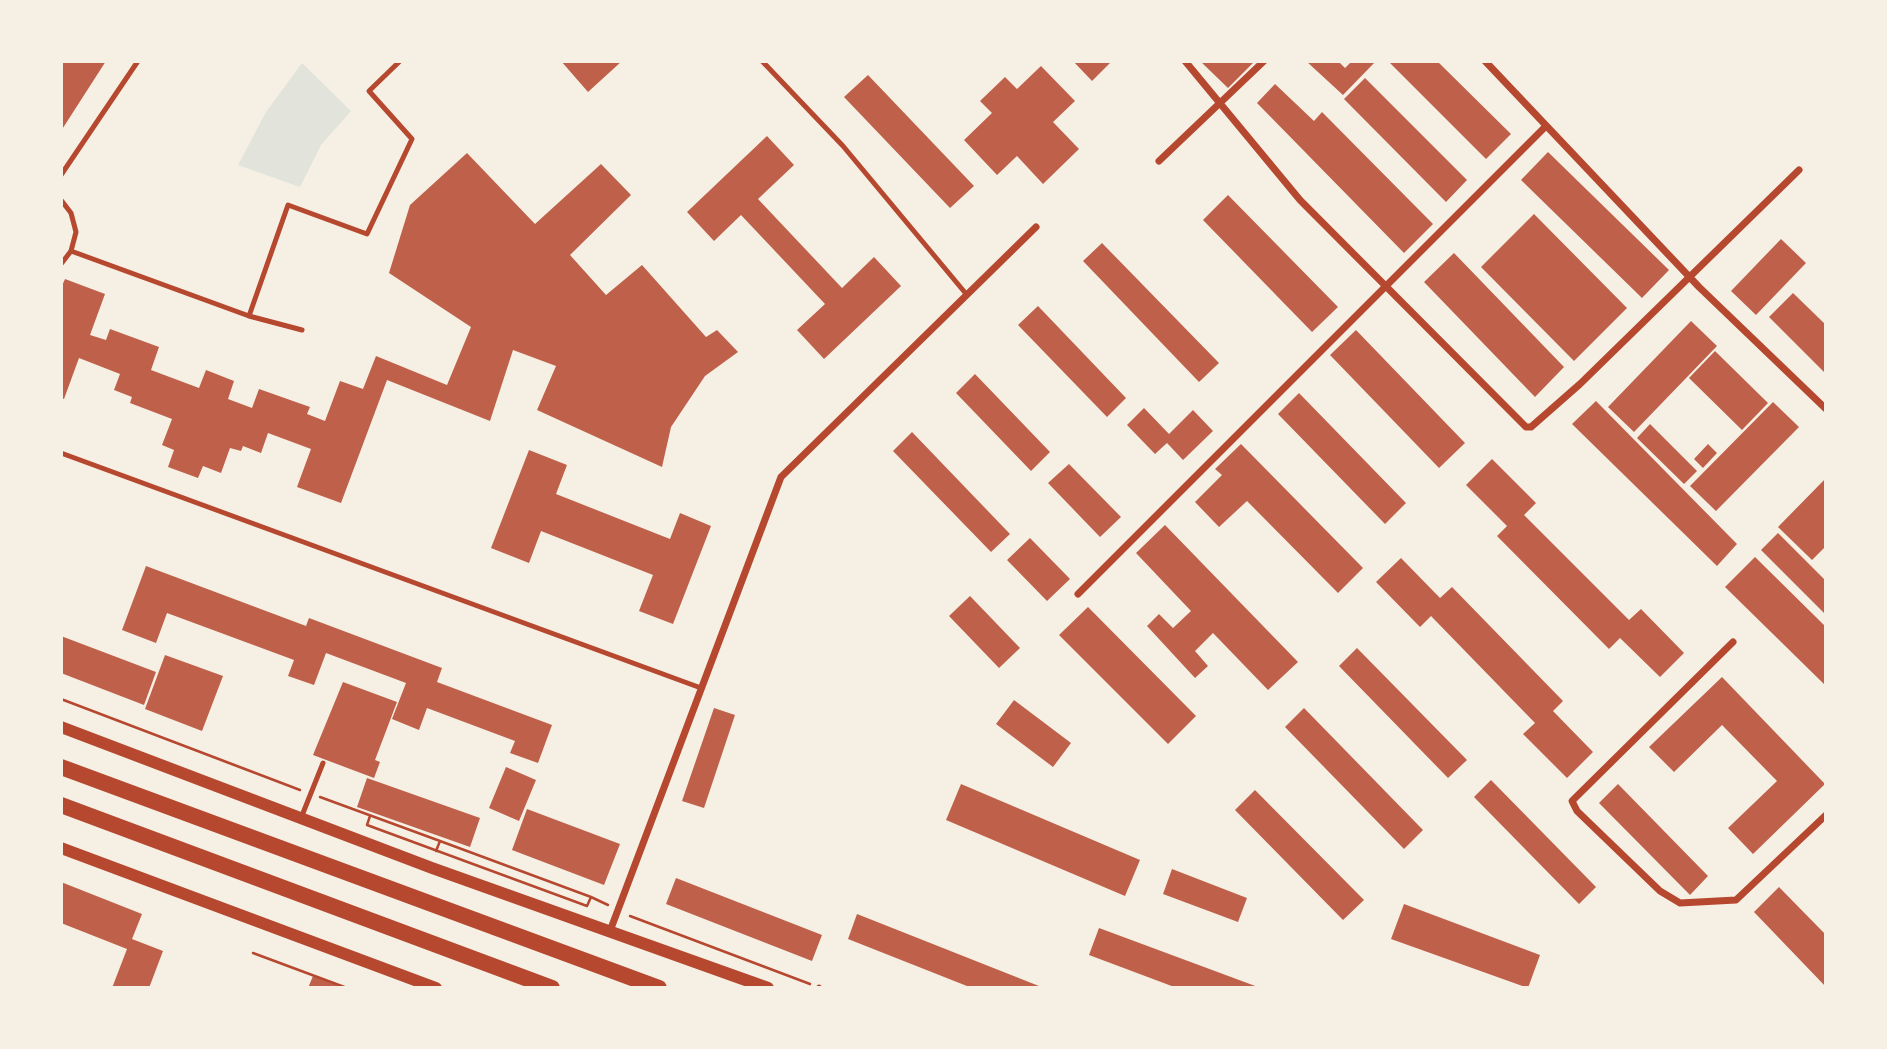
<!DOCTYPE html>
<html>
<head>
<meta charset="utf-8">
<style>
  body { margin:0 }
  #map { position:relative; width:1887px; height:1049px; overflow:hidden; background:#f6efe4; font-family:"Titillium Web",sans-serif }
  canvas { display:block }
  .frame { position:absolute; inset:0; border:63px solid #f6efe4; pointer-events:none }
</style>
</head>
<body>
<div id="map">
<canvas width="1887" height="1049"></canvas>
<div class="frame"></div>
</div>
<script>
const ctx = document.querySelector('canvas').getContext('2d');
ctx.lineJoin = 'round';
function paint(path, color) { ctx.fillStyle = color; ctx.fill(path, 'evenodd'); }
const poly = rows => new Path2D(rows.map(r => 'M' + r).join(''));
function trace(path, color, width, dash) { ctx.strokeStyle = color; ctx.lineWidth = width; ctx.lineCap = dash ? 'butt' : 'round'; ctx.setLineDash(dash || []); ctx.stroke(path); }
paint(poly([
  [302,63,351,111,321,145,300,187,238,165,266,112]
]), '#e2e4dc');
paint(poly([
  [61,61,106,61,61,131],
  [561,61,622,61,588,92],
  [1073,61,1112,61,1092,81],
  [1200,61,1255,61,1228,88],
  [1306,61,1338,61,1345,68,1352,61,1376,61,1343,95],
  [1392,61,1437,61,1511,134,1486,159,1390,63],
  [1041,66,1075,101,1053,122,1079,149,1043,184,1017,156,997,175,964,140,992,113,980,101,1005,77,1017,89],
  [868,75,974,186,950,208,844,97],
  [1365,78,1467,180,1446,202,1344,99],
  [1275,84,1314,121,1322,112,1433,224,1404,253,1257,103],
  [767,136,794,165,758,199,842,288,874,257,901,286,824,359,797,330,825,304,741,215,714,241,687,212],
  [1548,152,1669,270,1642,298,1521,180],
  [467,153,535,224,601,164,631,195,570,255,606,295,642,265,706,337,717,330,738,352,705,376,671,427,662,467,537,410,556,366,513,350,490,421,387,380,341,503,297,487,311,449,268,433,261,453,243,446,241,451,230,448,221,473,203,466,198,478,168,467,174,450,162,445,172,419,130,403,132,397,114,390,120,374,79,358,64,399,61,398,61,288,65,279,105,294,90,335,106,340,110,329,159,347,151,370,199,388,206,370,234,381,228,399,252,408,259,389,310,407,307,414,325,421,340,381,363,389,376,356,447,385,471,327,389,273,410,205],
  [1228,195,1338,307,1312,332,1203,220],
  [1534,214,1627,308,1574,361,1481,267],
  [1781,239,1806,263,1756,315,1731,291],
  [1102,243,1219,363,1199,382,1083,261],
  [1454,253,1564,367,1535,397,1424,282],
  [1793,293,1826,325,1826,374,1769,317],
  [1038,306,1126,398,1107,417,1018,325],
  [1691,321,1717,346,1634,432,1608,407],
  [1356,330,1465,443,1439,468,1330,355],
  [1715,351,1768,403,1742,430,1689,378],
  [975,374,1050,452,1031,471,956,393],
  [1299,393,1406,503,1385,524,1278,414],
  [1596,401,1737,544,1717,566,1572,424],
  [1773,402,1799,427,1716,511,1690,486],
  [1144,408,1169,434,1193,410,1213,431,1183,460,1167,443,1155,454,1127,425],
  [1650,424,1697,471,1684,484,1637,438],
  [912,432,1010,534,991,552,893,451],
  [1241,444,1363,568,1338,593,1247,501,1219,527,1195,502,1222,475,1215,469],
  [1708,444,1717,453,1703,468,1694,459],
  [529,450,567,465,556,494,670,539,680,513,711,526,673,624,639,611,653,575,541,531,529,563,491,548],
  [1492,459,1536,503,1524,515,1629,620,1641,609,1684,653,1660,677,1620,638,1609,649,1497,536,1507,526,1466,485],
  [1069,464,1121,517,1100,537,1048,483],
  [1826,478,1826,546,1812,560,1778,527],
  [1165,525,1298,662,1268,690,1213,633,1195,651,1208,666,1195,678,1147,626,1159,614,1173,628,1191,611,1136,553],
  [1778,533,1826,581,1826,615,1761,550],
  [1030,538,1070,579,1047,601,1007,560],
  [1755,557,1826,627,1826,686,1725,587],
  [1401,558,1440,598,1452,587,1563,701,1553,711,1593,752,1567,778,1523,734,1535,723,1431,616,1420,627,1376,582],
  [146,566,306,626,309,618,442,668,437,682,552,725,538,763,510,753,515,741,427,708,419,730,392,719,406,683,326,653,314,685,288,676,294,660,167,613,156,643,122,630],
  [970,596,1020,648,999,668,949,616],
  [1088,607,1196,716,1168,744,1059,635],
  [61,636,156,672,144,705,61,673],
  [1357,648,1467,760,1448,778,1339,666],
  [165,655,223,676,202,731,145,709],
  [1722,677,1825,784,1753,854,1728,828,1777,781,1722,725,1674,772,1649,747],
  [343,682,397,702,375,760,380,762,374,778,313,755],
  [1014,700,1071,743,1053,767,996,724],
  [714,708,735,715,704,808,682,801],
  [1304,708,1423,830,1404,849,1285,727],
  [506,767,536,780,519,821,489,808],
  [367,778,480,818,470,847,357,807],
  [1491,780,1596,887,1579,904,1474,797],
  [961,784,1140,860,1125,896,946,820],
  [1618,784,1708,876,1690,895,1599,803],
  [1255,790,1364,900,1343,920,1235,810],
  [527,809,620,844,604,885,512,850],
  [1172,869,1247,898,1238,922,1163,894],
  [676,878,822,935,812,961,666,904],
  [61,882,142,914,132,939,163,951,149,988,112,988,127,949,61,923],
  [1779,887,1826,935,1826,987,1754,912],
  [1404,904,1540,955,1528,988,1391,939],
  [857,914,1044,988,972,988,848,939],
  [1099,928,1258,987,1258,988,1177,988,1089,955],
  [313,976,344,988,308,988]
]), '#bf614a');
trace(poly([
  [61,699,300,790],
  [320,797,440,841],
  [370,816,367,825,587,906,591,897,608,905],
  [436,851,440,841,591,897],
  [630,916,810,984],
  [253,953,347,988]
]), '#b5482f', 2.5);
trace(poly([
  [762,61,843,146,967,295],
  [61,175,138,61],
  [61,200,71,213,76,232,71,251,61,264],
  [71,251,249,316,288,205,367,234,412,139,369,91,400,61],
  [249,316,302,330],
  [61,453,701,688],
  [301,818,323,763],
  [819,988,819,987]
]), '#b5482f', 5);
trace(poly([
  [1185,61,1300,200,1526,427,1531,427,1580,384,1799,170],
  [1485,61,1699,287,1826,409],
  [1159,161,1264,61],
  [1078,594,1546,126],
  [1733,642,1572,801,1577,811,1660,891,1680,903,1736,900,1826,815],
  [610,931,781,477,1036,227]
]), '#b5482f', 7);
trace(poly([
  [61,727,432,868,768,988],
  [61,848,436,988]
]), '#b5482f', 12);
trace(poly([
  [61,767,659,988],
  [61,805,552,988]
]), '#b5482f', 16);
</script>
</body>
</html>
